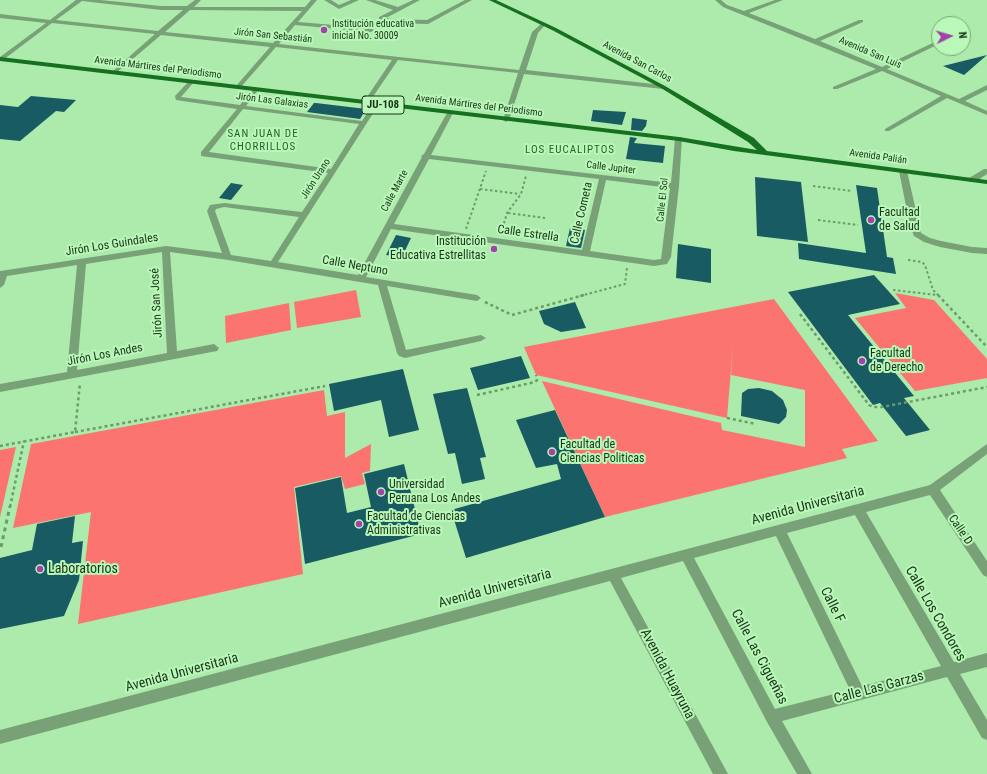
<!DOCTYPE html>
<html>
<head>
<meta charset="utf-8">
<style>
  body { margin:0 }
  #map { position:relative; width:987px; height:774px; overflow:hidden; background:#acebab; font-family:"Roboto Condensed",sans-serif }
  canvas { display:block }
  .north { position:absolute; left:931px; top:16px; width:40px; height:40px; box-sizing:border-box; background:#b9f8b8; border:1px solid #79a979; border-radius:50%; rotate:85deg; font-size:11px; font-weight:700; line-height:16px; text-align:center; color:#1a331a }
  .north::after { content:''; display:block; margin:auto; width:14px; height:18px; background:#a243ab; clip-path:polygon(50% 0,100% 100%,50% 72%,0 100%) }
</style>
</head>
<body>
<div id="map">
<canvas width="987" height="774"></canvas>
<div class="north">N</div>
</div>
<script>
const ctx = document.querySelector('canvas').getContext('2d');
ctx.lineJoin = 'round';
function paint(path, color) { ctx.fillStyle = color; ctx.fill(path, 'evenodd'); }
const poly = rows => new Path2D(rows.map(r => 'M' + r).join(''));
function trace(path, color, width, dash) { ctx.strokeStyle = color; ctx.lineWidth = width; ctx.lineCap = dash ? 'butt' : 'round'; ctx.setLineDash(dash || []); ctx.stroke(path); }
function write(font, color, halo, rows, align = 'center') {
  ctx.font = font + ' "Roboto Condensed",sans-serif'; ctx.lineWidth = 4; ctx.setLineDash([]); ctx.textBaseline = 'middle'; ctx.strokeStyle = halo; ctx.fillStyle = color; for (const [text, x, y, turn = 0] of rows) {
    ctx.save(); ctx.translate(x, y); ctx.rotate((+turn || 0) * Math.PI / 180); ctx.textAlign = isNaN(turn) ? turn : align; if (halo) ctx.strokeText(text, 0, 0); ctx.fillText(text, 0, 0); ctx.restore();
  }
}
paint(poly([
  [356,290,361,317,297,328,294,302],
  [895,293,934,300,987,359,987,378,915,391,855,318,906,308],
  [774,299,878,441,842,449,847,458,605,517,542,381,721,423,722,430,805,447,805,390,731,375,733,345,727,418,536,375,524,347],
  [289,303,291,330,226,343,225,316],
  [324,390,327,416,345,412,345,458,371,444,370,471,362,473,365,484,345,489,341,476,294,487,303,574,78,624,91,512,13,528,31,444],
  [16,447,0,517,0,450]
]), '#fc7470');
paint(poly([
  [987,55,964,75,943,66],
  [31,96,76,100,64,112,56,111,20,141,0,139,0,105,18,107],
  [314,103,316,103,366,109,360,119,307,112],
  [593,110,626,112,622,125,591,121],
  [632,118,647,120,646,126,642,131,631,130],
  [630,137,637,138,634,143,665,146,663,163,626,159],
  [755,177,801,182,808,242,757,236],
  [231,183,243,185,231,200,219,198],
  [856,185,877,188,887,257,893,258,896,274,799,259,798,243,866,253],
  [570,228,585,230,581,248,566,246],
  [396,235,411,238,402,257,386,255],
  [678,244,711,249,711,283,676,278],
  [874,275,900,304,848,315,914,396,904,398,930,430,906,436,880,403,873,405,788,292],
  [575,302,586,328,561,332,544,324,539,311],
  [521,356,530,378,478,390,470,368],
  [403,369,419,430,389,437,381,400,334,411,329,384],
  [467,388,486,457,480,458,485,479,462,484,455,453,448,454,433,394],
  [759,388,772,391,783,400,787,410,786,417,779,424,741,416,742,393,748,389],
  [555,410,605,517,466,558,451,510,561,479,557,464,536,468,516,420],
  [404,464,421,534,305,564,295,488,341,477,347,513,371,507,364,474],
  [75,516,72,543,83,541,79,580,64,616,0,629,0,558,32,550,37,524]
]), '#195b62');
trace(poly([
  [813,186,852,191],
  [480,189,520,194],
  [508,213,545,218],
  [818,220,858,225],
  [466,229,486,171],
  [501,233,507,213,521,194,526,176],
  [908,260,922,262,925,265,933,290,939,296],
  [893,290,937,295],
  [580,296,625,284,627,268]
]), '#6c9b6c', 2, [2.5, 2.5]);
trace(poly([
  [938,295,987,347],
  [485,302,512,315,584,295],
  [800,314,869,405,873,407,882,407,987,387],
  [477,395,535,382,537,380,536,375],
  [727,418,756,424],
  [75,432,325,386],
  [0,446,75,432,80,383],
  [10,507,24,441]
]), '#6c9b6c', 2.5, [3, 3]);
trace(poly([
  [1,547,10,506]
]), '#6c9b6c', 3, [4, 4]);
paint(poly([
  [76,0,100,0,161,6,187,6,195,0,201,0,194,7,305,7,311,0,317,0,298,22,371,28,374,30,371,32,295,25,279,44,519,70,532,32,543,22,546,24,538,33,526,70,663,85,666,87,663,89,524,74,509,120,506,122,503,120,518,73,398,60,368,104,366,105,363,103,392,60,276,47,240,88,238,89,236,88,236,86,270,47,161,35,115,74,113,73,113,71,155,34,52,23,3,60,0,61,0,57,46,23,0,18,0,14,50,20,76,0],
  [82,1,161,10,183,10,158,31,56,20,82,1],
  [190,10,302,11,273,43,165,32,190,10],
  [324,0,331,0,339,5,351,0,359,0,339,9,324,0],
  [366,0,375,0,398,7,413,0,420,0,386,18,391,19,427,20,465,0,472,0,428,24,390,23,379,19,379,17,393,10,366,0],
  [715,0,721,0,727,5,744,11,775,0,783,0,749,13,815,39,859,20,863,20,863,22,820,41,882,67,939,40,939,44,887,69,959,99,987,85,987,90,965,101,987,111,987,115,947,98,889,131,885,131,885,129,941,96,882,71,837,89,833,89,833,87,876,69,723,7,715,0],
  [189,81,194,82,181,97,240,105,254,88,256,87,259,89,246,106,362,121,374,103,379,104,278,262,358,275,422,157,421,156,424,154,447,113,450,111,453,113,431,155,671,183,675,139,676,137,682,137,679,186,671,257,667,264,654,266,391,229,366,277,477,295,481,298,477,301,387,286,406,350,481,335,486,338,481,341,405,358,399,356,397,353,378,285,228,260,170,252,177,351,214,344,219,348,217,351,0,392,0,384,67,372,77,265,7,276,4,285,0,288,0,271,166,246,222,253,207,211,210,205,224,203,302,212,328,173,201,156,201,152,237,109,176,100,175,96,189,81],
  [243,109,359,124,331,169,209,152,243,109],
  [429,159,599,179,582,250,394,224,429,159],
  [606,180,670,188,661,259,654,260,590,251,606,180],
  [224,207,299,217,271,261,231,255,215,211,216,209,224,207],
  [162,252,167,353,77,370,86,264,162,252],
  [900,169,906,169,907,171,921,233,930,238,941,241,972,247,987,248,987,254,972,253,940,247,924,242,914,236,910,226,899,171,900,169],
  [984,169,987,169,987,174,975,182,969,182,969,178,984,169],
  [987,444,987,454,940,490,987,561,987,577,983,575,930,495,866,512,954,662,987,653,987,667,960,674,987,720,987,740,982,738,947,677,782,721,812,774,797,774,767,722,683,561,621,578,728,774,713,774,610,581,0,744,0,730,930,485,987,444],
  [855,515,941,666,862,686,787,533,855,515],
  [776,536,850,690,775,709,694,558,776,536]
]), '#78a177');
paint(poly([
  [489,0,496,0,556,28,665,86,754,138,767,151,987,180,987,184,734,151,679,141,0,61,0,57,679,137,757,150,748,142,661,88,552,30,489,0]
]), '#15711f');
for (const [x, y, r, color] of [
  [324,30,4,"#a243ab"],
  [871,220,4,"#a243ab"],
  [494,249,4,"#a243ab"],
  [862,361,4,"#a243ab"],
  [552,452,4,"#a243ab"],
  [381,492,4,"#a243ab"],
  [359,524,4,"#a243ab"],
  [40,569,4,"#a243ab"]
]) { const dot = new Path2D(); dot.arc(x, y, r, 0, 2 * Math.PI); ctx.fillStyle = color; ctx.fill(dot); trace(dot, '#b9f8b8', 1.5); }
write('10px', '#1a331a', '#b9f8b8', [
  ["Institución educativa",332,24],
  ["inicial No. 30009",332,36]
], 'left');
write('10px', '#1a331a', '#b9f8b8', [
  ["Jirón San Sebastián",273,36,6],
  ["Avenida San Luis",870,53,23],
  ["Avenida San Carlos",637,62,28],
  ["Avenida Mártires del Periodismo",158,68,7],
  ["Jirón Las Galaxias",272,101,7],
  ["Avenida Mártires del Periodismo",479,106,7],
  ["Avenida Palián",878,157,8],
  ["Calle Jupiter",611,168,7],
  ["Jirón Urano",316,179,-57],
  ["Calle Marte",395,191,-62],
  ["Calle El Sol",663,200,-84]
]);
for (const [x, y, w] of [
  [383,105,42]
]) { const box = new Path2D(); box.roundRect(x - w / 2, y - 9, w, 18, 3); ctx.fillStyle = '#b9f8b8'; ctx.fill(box); trace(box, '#1a331a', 1); }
write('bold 11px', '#1a331a', null, [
  ["JU-108",383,105]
]);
ctx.letterSpacing = '1px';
write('11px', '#276229', '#b9f8b8', [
  ["SAN JUAN DE",263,134],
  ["CHORRILLOS",263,147],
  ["LOS EUCALIPTOS",570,150]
]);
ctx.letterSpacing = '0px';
write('12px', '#1a331a', '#b9f8b8', [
  ["Calle Cometa",582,213,-77],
  ["Calle Estrella",528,234,8],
  ["Jirón Los Guindales",112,245,-9],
  ["Calle Neptuno",355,266,10],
  ["Jirón San José",157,303,-93],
  ["Jirón Los Andes",105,355,-11],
  ["Calle D",960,530,56]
]);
write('12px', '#1a331a', '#b9f8b8', [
  ["Facultad",879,213],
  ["de Salud",879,227],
  ["Institución",486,242,"right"],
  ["Educativa Estrellitas",486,256,"right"],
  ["Facultad",870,354],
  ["de Derecho",870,368],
  ["Facultad de",560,445],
  ["Ciencias Politicas",560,459],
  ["Universidad",389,485],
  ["Peruana Los Andes",389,499],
  ["Facultad de Ciencias",367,517],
  ["Administrativas",367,531]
], 'left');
write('14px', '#1a331a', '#b9f8b8', [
  ["Avenida Universitaria",808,506,-15],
  ["Avenida Universitaria",495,589,-15],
  ["Calle F",832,605,64],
  ["Calle Los Condores",935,614,60],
  ["Calle Las Cigueñas",759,657,62],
  ["Avenida Universitaria",182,673,-15],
  ["Avenida Huayruna",667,674,62],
  ["Calle Las Garzas",879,688,-15]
]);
write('14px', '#1a331a', '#b9f8b8', [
  ["Laboratorios",48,569]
], 'left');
</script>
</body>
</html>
